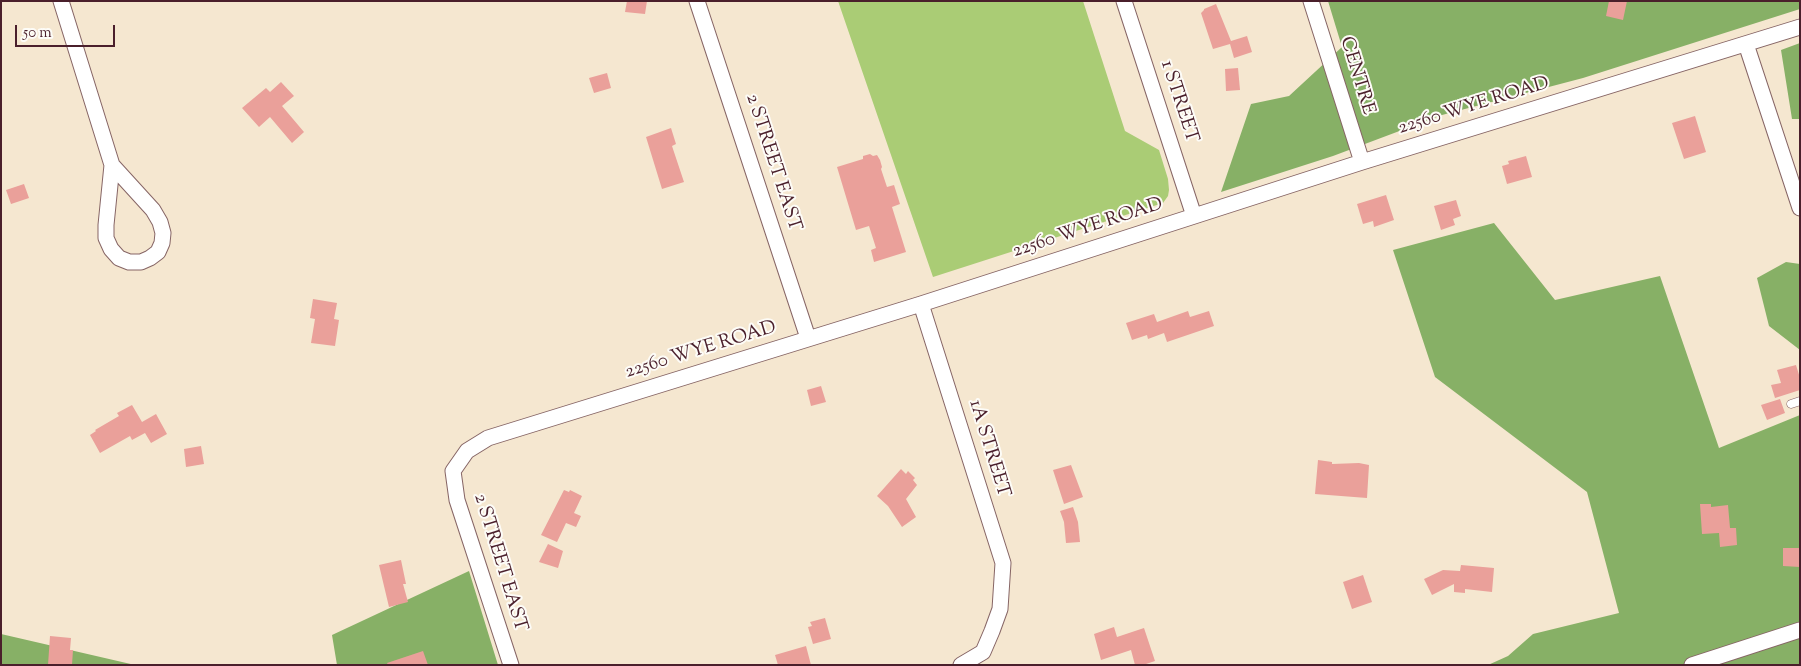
<!DOCTYPE html>
<html>
<head>
<meta charset="utf-8">
<style>
  body { margin:0 }
  #map { position:relative; width:1801px; height:666px; overflow:hidden; background:#f5e7d0; font-family:"Sorts Mill Goudy",serif }
  canvas { display:block }
  .frame { position:absolute; inset:0; border:2px solid #4a1f2b; pointer-events:none }
  .scale { position:absolute; left:15px; top:25px; width:100px; height:22px; box-sizing:border-box; border:2px solid #4a1f2b; border-top:0; padding-left:6px; font-size:15px; line-height:18px; white-space:nowrap; color:#4a1f2b; -webkit-text-stroke:4px #fdfcf7; paint-order:stroke }
</style>
</head>
<body>
<div id="map">
<canvas width="1801" height="666"></canvas>
<div class="frame"></div>
<div class="scale">50 m</div>
</div>
<script>
const ctx = document.querySelector('canvas').getContext('2d');
ctx.lineJoin = 'round';
function paint(path, color) { ctx.fillStyle = color; ctx.fill(path, 'evenodd'); }
const poly = rows => new Path2D(rows.map(r => 'M' + r).join(''));
function trace(path, color, width, dash) { ctx.strokeStyle = color; ctx.lineWidth = width; ctx.lineCap = dash ? 'butt' : 'round'; ctx.setLineDash(dash || []); ctx.stroke(path); }
function write(font, color, halo, rows, align = 'center') {
  ctx.font = font + ' "Sorts Mill Goudy",serif'; ctx.lineWidth = 4; ctx.setLineDash([]); ctx.textBaseline = 'middle'; ctx.strokeStyle = halo; ctx.fillStyle = color; for (const [text, x, y, turn = 0] of rows) {
    ctx.save(); ctx.translate(x, y); ctx.rotate((+turn || 0) * Math.PI / 180); ctx.textAlign = isNaN(turn) ? turn : align; if (halo) ctx.strokeText(text, 0, 0); ctx.fillText(text, 0, 0); ctx.restore();
  }
}
paint(poly([
  [838,1,1083,1,1125,131,1159,150,1168,179,1169,190,1168,196,1163,203,933,277]
]), '#aacc75');
paint(poly([
  [1328,1,1800,1,1800,9,1583,78,1442,115,1333,156,1221,192,1251,104,1289,96,1342,47],
  [1800,43,1800,119,1792,119,1781,50],
  [1494,223,1555,300,1660,276,1719,448,1800,415,1800,665,1488,665,1508,656,1533,634,1619,613,1587,492,1435,377,1393,250],
  [1786,262,1800,264,1800,350,1769,326,1757,278],
  [469,571,498,665,337,665,332,635],
  [1,634,135,665,1,665]
]), '#87b066');
paint(poly([
  [627,1,647,1,645,14,625,12],
  [1609,1,1627,1,1623,20,1606,16],
  [1216,4,1231,41,1247,36,1252,52,1234,58,1230,44,1213,49,1201,13,1204,10,1204,9],
  [1238,68,1240,90,1226,91,1225,69],
  [607,73,611,88,594,93,589,78],
  [281,82,294,96,282,106,304,132,292,143,270,117,259,127,242,108,266,88,270,92],
  [1695,116,1706,152,1684,159,1672,123],
  [671,128,676,144,672,146,684,182,662,189,646,137],
  [870,154,873,156,877,155,880,160,882,167,881,169,887,187,894,185,900,204,892,207,906,252,874,262,871,250,876,248,869,226,856,230,837,167,863,159,863,156],
  [1526,156,1532,177,1507,184,1502,166,1509,164,1508,161],
  [24,184,29,198,11,204,6,190],
  [1386,195,1394,220,1374,227,1373,221,1363,224,1357,204],
  [1456,200,1461,216,1453,219,1455,225,1441,230,1434,206],
  [313,299,337,303,334,319,339,320,335,346,311,343,315,319,310,318],
  [1188,311,1190,317,1209,311,1214,326,1167,342,1164,333,1148,339,1147,335,1132,340,1126,323,1154,314,1157,322],
  [1796,365,1800,378,1800,390,1775,398,1771,385,1781,383,1777,370],
  [821,386,826,402,811,406,807,390],
  [1780,399,1785,413,1767,420,1761,405],
  [132,405,142,422,156,414,167,434,151,443,145,433,132,440,130,436,100,453,90,435,96,431,95,430,119,416,117,413],
  [201,446,204,464,186,467,184,449],
  [1318,460,1332,462,1332,464,1359,463,1369,465,1367,498,1315,494],
  [1071,465,1083,497,1064,504,1053,470],
  [901,469,906,474,908,471,915,478,913,480,917,485,906,499,916,517,902,527,888,506,877,496],
  [564,490,569,492,570,490,582,496,574,513,581,516,576,527,566,523,557,542,541,535],
  [1700,504,1711,504,1711,507,1728,505,1730,528,1736,528,1737,545,1720,547,1719,533,1702,534],
  [1073,507,1078,522,1080,542,1066,543,1064,522,1060,511],
  [548,544,563,551,558,568,539,562],
  [1783,548,1800,548,1800,567,1783,566],
  [401,560,406,584,403,584,408,602,389,607,379,565],
  [1461,565,1494,568,1492,592,1465,589,1465,593,1454,592,1454,584,1432,595,1424,579,1443,570,1460,571],
  [1363,575,1372,602,1352,609,1343,582],
  [825,618,831,639,813,644,808,627,812,626,810,622],
  [1114,627,1117,637,1144,628,1155,661,1143,665,1135,665,1131,650,1101,660,1094,634],
  [50,636,71,638,70,650,73,650,72,665,48,665],
  [806,646,811,665,778,665,775,655],
  [423,651,428,665,388,665,387,663]
]), '#eaa09a');
const service = poly([
  [1791,404,1800,401]
]);
const minor = poly([
  [61,1,112,165,106,225,106,238,111,249,119,258,129,262,141,262,150,258,158,252,162,243,163,233,160,222,153,210,112,165],
  [697,1,808,338],
  [1124,1,1194,216],
  [1311,1,1362,162],
  [1746,44,1800,208],
  [921,304,1003,563,1000,609,992,631,983,652,961,665],
  [511,665,457,500,453,471,467,451,488,438,921,304,1362,162,1800,27],
  [1692,665,1800,630]
]);
trace(service, '#866565', 9);
trace(minor, '#866565', 17);
trace(service, '#fff', 8);
trace(minor, '#fff', 15);
write('19px', '#4a1f2b', '#fdfcf7', [
  ["CENTRE",1356,76,73],
  ["1 STREET",1178,102,72],
  ["22560 WYE ROAD",1474,107,-17],
  ["2 STREET EAST",772,163,72],
  ["22560 WYE ROAD",1088,229,-18],
  ["22560 WYE ROAD",701,351,-17],
  ["1A STREET",988,449,73],
  ["2 STREET EAST",499,563,73]
]);
</script>
</body>
</html>
